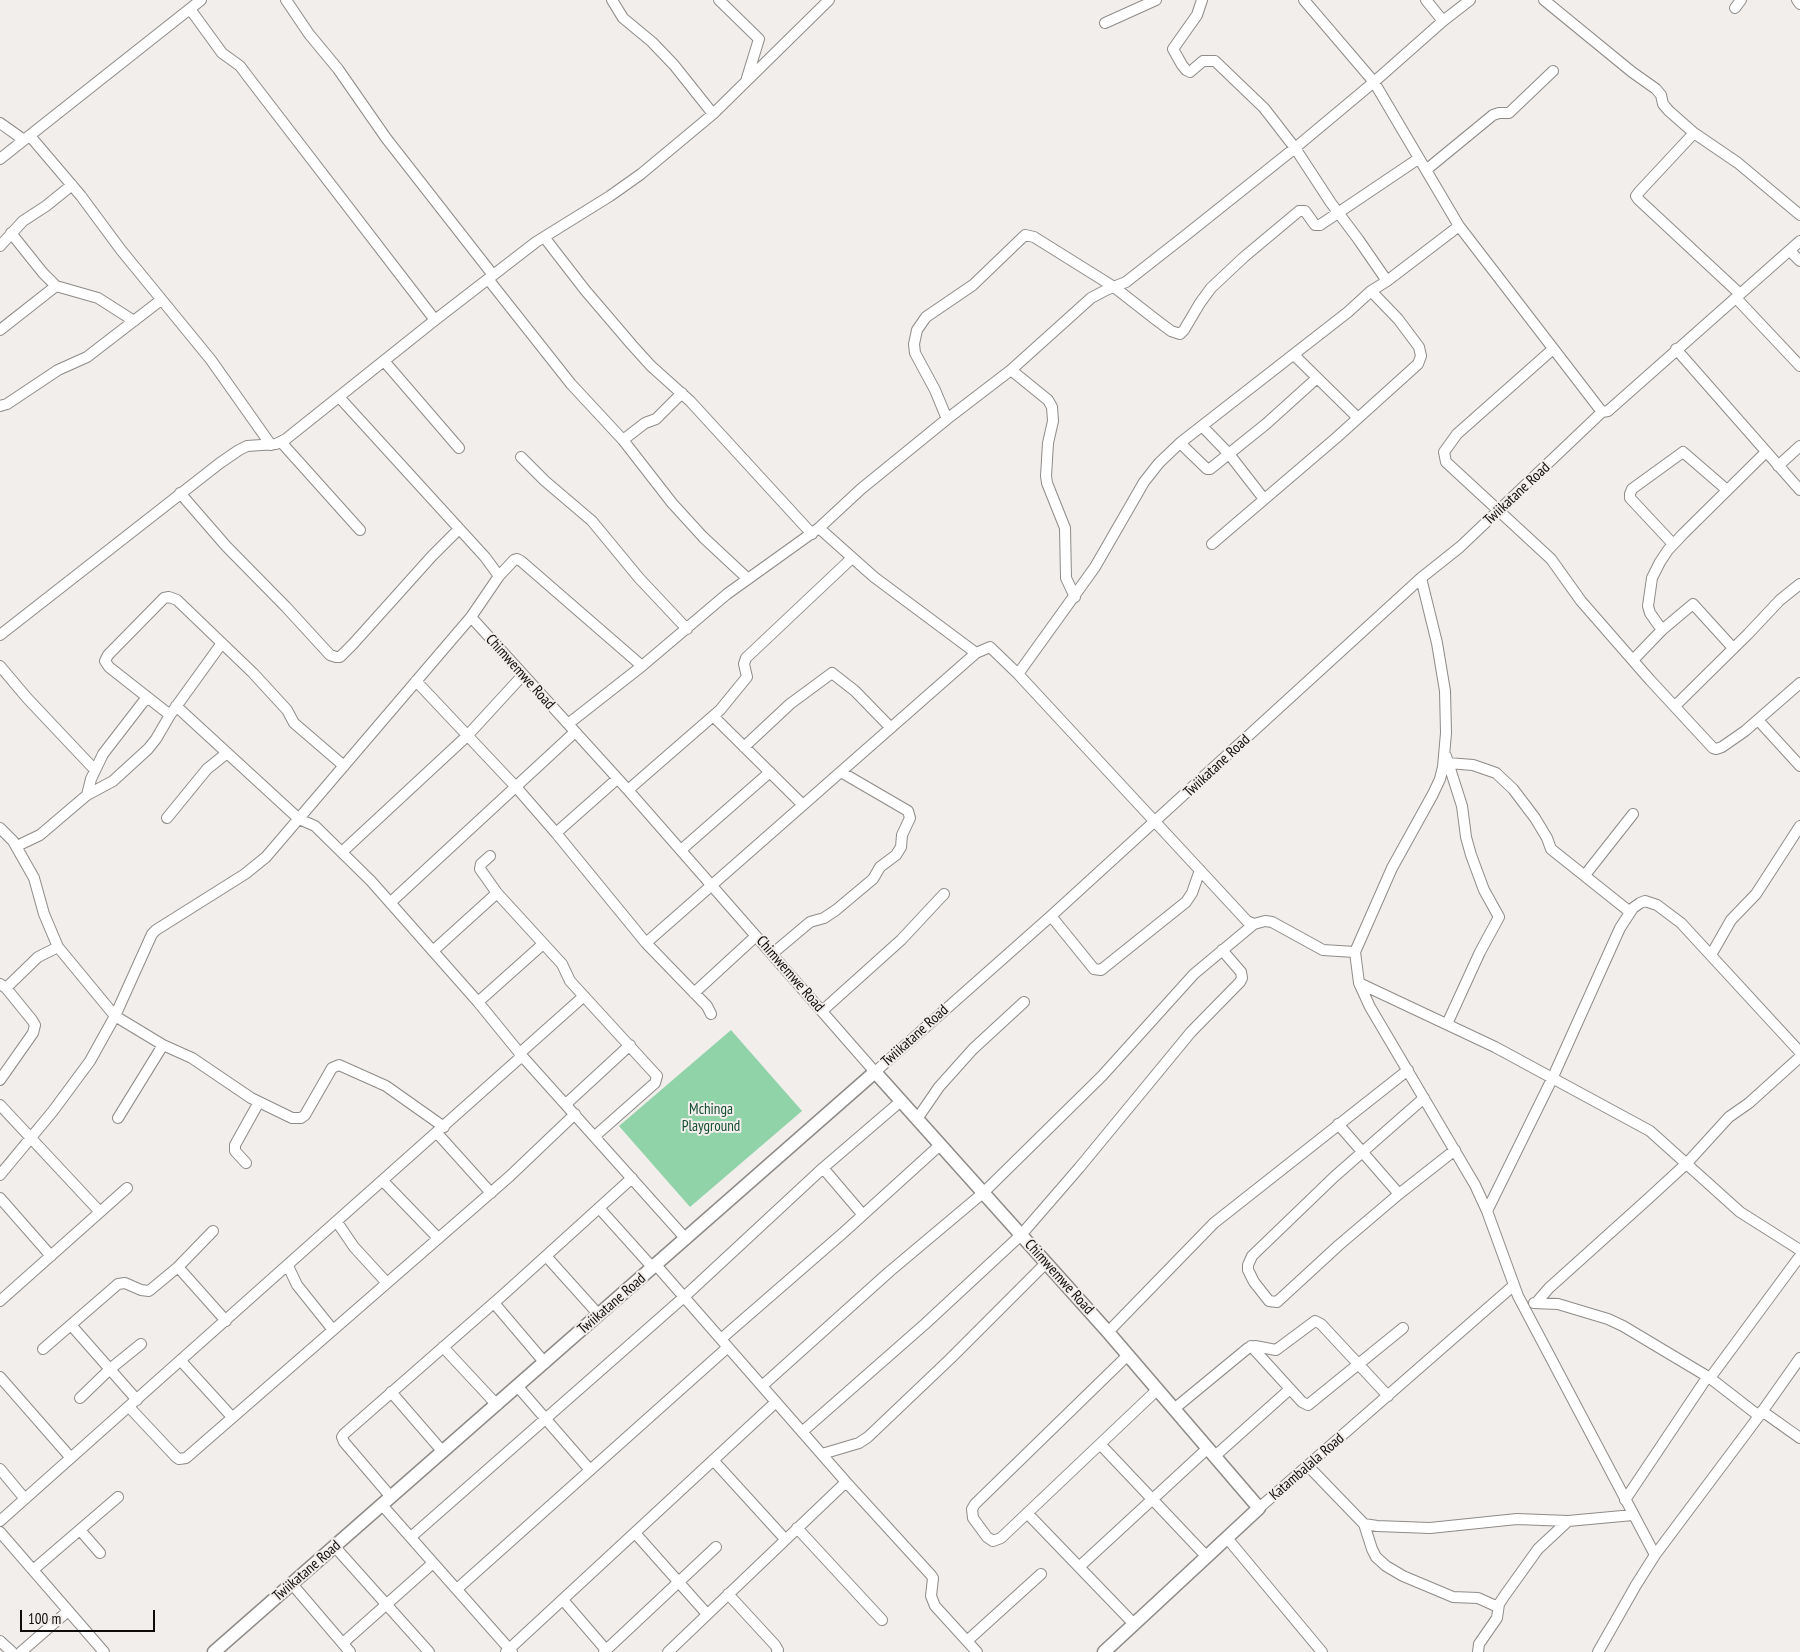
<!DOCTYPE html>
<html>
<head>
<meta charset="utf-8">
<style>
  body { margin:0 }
  #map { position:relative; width:1800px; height:1652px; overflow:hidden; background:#f2eeeb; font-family:"PT Sans Narrow",sans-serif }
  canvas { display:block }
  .scale { position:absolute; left:20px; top:1610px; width:135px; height:22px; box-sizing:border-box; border:2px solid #0d0c0b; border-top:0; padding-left:6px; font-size:15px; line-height:18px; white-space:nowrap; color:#0d0c0b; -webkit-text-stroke:4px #f2eeeb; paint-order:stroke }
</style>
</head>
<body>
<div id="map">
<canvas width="1800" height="1652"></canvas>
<div class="scale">100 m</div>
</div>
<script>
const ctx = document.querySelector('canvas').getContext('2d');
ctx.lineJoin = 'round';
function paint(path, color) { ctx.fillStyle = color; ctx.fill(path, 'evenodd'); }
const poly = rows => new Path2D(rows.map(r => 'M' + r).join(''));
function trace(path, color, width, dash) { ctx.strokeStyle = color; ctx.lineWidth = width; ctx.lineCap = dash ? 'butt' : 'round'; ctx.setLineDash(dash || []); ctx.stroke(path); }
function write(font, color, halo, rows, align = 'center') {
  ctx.font = font + ' "PT Sans Narrow",sans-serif'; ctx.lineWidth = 4; ctx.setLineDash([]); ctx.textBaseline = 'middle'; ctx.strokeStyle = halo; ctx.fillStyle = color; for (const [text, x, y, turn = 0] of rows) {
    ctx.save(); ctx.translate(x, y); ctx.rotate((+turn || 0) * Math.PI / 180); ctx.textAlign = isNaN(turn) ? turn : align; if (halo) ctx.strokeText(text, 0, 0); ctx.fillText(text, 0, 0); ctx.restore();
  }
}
paint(poly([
  [731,1030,802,1111,690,1207,619,1126]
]), '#91d3a9');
const minor = poly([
  [286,0,309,34,338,69,386,138,493,275],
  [612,0,623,18,652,42,674,65,713,114],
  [719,0,759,39,747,78],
  [1202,0,1197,15,1173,49,1182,65,1186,70,1190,72,1203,61,1215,61,1264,108,1295,148,1331,203,1358,239,1387,281],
  [1304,0,1374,82,1459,226,1602,412],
  [1426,0,1443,21],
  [1544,0,1632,72,1656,89,1661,95,1663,104,1669,111,1694,133],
  [1797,0,1800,4],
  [1735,8,1741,0],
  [190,9,222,53,240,66,249,78,435,320],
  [1105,23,1156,0],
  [0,123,24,140],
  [30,136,81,196,121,250,211,360,271,445],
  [0,159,201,0],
  [1426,170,1493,115,1499,113,1509,113,1553,71],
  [11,233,43,273,56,286,98,298,134,321],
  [544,237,585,290,632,345,651,366,690,401,812,534],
  [0,246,23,221,46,206,72,185],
  [1790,251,1800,261],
  [488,279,571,384,623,440,672,503,703,537,748,579],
  [1740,294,1638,199,1636,196,1639,192,1694,133,1738,163,1800,215],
  [1736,298,1800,366],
  [0,330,56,286],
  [1553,349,1457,434,1444,452,1446,462,1551,559,1581,601,1650,680,1713,748,1716,749,1722,747,1745,731,1800,683],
  [1676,349,1800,490],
  [1294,355,1358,418],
  [384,361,459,448],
  [1011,370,1048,400,1052,407,1053,421,1048,443,1046,476,1047,483,1065,528,1066,578,1075,597],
  [339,397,485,557,499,576],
  [0,406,7,404,58,370,87,357,161,300],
  [947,419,935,390,915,353,914,344,917,330,926,317,973,285,1025,235,1034,237,1114,287,1155,319,1171,331,1180,334,1184,330,1200,303,1211,288,1244,257,1299,211,1305,211,1315,225,1320,225,1418,159],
  [1202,426,1229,454,1264,499],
  [623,440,645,423,656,419,682,393],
  [281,442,360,530],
  [1180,443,1207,469,1210,469,1266,424,1317,378],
  [521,457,545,481,592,521,639,578,687,629],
  [1778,466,1800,446],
  [180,493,226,546,286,607,330,655,336,657,340,657,353,644,432,556,459,529],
  [819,528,874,577,976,653],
  [1212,544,1336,438,1418,364,1421,356,1419,347,1398,319,1371,291],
  [1673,544,1630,498,1630,494,1632,489,1683,452,1727,490],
  [1421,578,1437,643,1445,691,1446,733,1443,767,1440,779,1433,794,1392,868,1355,952,1359,983,1370,1007,1475,1185,1487,1211,1518,1296,1655,1555],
  [471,617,628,790,875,1072,1051,916,1421,578,1460,547,1602,412,1608,411,1800,241],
  [1662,630,1650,613,1648,606,1652,578,1660,562,1668,550,1683,534,1766,452],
  [0,635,220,463,239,450,247,446,276,444,286,439,435,320,536,242,610,196,641,174,713,114,829,0],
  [1633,660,1662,630,1693,604,1733,648],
  [0,666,27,698,95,770],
  [1018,674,1095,567,1144,482,1159,463,1180,443,1348,312,1371,291,1387,281,1459,226],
  [416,681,516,787,556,833],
  [176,706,299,819,315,826,371,881,478,1002,522,1056,686,1239],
  [1675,706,1748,634,1780,600,1800,584],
  [170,715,109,667,105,661,108,655,164,598,169,597,177,600,253,673,287,710,294,723,344,766],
  [713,716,803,805],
  [1758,720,1800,766],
  [568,724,642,666,727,594,819,528,861,489,947,419,1011,370,1091,298,1106,290,1126,282,1186,235,1295,148,1374,82,1443,21,1470,0],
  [744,747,790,704,832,673,855,691,891,728],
  [1446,756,1462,806,1466,837,1471,855,1484,890,1499,917,1480,952,1447,1024],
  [1448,763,1473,765,1496,773,1513,789,1535,818,1547,838,1551,849,1630,912],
  [617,779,556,833,646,943,707,1006,711,1014],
  [628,790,720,710,747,677,744,664,746,658,852,558],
  [87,795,91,779,103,754,147,697],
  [167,818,207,769,227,753],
  [0,828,13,841,34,878,44,914,58,947,115,1016,163,1045,192,1058,251,1098,292,1118,301,1118,305,1115,332,1068,339,1065,386,1086,444,1127],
  [17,846,40,835,87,795,113,781,148,749,156,739,170,715,222,643],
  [681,850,770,772],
  [342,852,467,736,523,675],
  [490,856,481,864,480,869,497,893,562,964,570,981,657,1076,655,1083,595,1136],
  [1585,875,1633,814],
  [391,902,575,732],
  [1051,916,1094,969,1101,970,1186,902,1192,893,1200,870],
  [646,943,976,653,990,647,1018,674,1247,921,1254,924],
  [434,950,497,893],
  [772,954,810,922,824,918,836,910,873,879,880,867,896,855,901,847,902,835,910,818,908,811,841,772],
  [1711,955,1731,920,1756,894,1800,826],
  [1359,983,1495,1047,1650,1131,1740,1212,1800,1250],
  [0,984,6,988,32,1020,35,1025,33,1033,0,1080],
  [6,988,38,957,58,947],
  [694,993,756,936],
  [478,1002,543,944],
  [822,1011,901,940,944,894],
  [520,1053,584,996],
  [1424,1098,1334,1177,1252,1256,1248,1265,1248,1270,1254,1282,1269,1301,1277,1302,1339,1245,1399,1194,1455,1150],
  [566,1104,630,1045],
  [0,1105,100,1212],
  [118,1118,163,1045],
  [917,1119,939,1087,973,1049,1024,1002],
  [1338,1124,1399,1194],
  [437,1133,491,1193],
  [246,1163,235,1151,235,1145,259,1102],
  [823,1168,863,1215],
  [0,1175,53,1111,90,1061,115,1016,152,934,156,930,245,874,266,857,471,617,499,576,514,560,517,559,521,561,642,666],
  [383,1181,438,1238],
  [0,1198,51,1256],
  [599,1208,653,1268],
  [1487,1211,1552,1079,1620,928,1633,908,1640,903,1645,901,1657,905,1681,923,1800,1052],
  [337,1222,354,1247,387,1283],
  [213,1231,178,1267,226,1321],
  [546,1256,599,1315],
  [656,1265,846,1482,668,1652],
  [288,1266,297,1285,333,1330],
  [0,1301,127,1188],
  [494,1303,545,1363],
  [1534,1303,1558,1304,1608,1319,1623,1326,1710,1378,1759,1416],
  [1536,1303,1549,1288,1649,1198,1687,1163,1729,1117,1749,1103,1800,1057],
  [71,1325,137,1400],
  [1108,1332,1214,1223,1408,1070],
  [721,1339,843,1233,940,1145],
  [1251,1346,1302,1402,1308,1405,1403,1328],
  [443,1347,497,1405],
  [43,1349,118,1284,125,1283,141,1290,149,1291,178,1267],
  [1128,1355,975,1504,972,1509,973,1518,987,1537,993,1541,1001,1538,1157,1390],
  [181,1361,232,1417],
  [0,1377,71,1458],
  [1710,1378,1800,1256],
  [762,1386,889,1272,983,1193,1102,1076,1194,974,1254,924,1265,921,1272,922,1323,950,1355,952],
  [518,1387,590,1470],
  [391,1392,443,1452],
  [80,1398,110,1369,141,1344],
  [129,1407,176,1457,179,1459,186,1458,510,1176,575,1114],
  [1174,1409,1248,1348,1255,1346,1276,1350,1315,1321,1321,1324,1388,1396],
  [1762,1411,1800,1438],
  [802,1432,925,1324,1021,1235,1079,1168,1191,1032,1240,982,1242,978,1241,972,1222,950],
  [1100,1444,1207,1557],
  [822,1454,859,1443,868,1437,950,1359,1046,1263],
  [1215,1456,1290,1389],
  [713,1460,785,1539],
  [1308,1466,1364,1524,1372,1549,1376,1557,1386,1566,1403,1576,1453,1597,1478,1598,1498,1607],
  [0,1469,25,1499],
  [846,1482,931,1575,933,1578,931,1596,935,1606,977,1652],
  [391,1497,344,1442,342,1437,344,1434,504,1294,632,1178],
  [1625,1500,1708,1376],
  [382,1505,512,1652],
  [1259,1508,1513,1286],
  [1027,1513,1134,1624],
  [0,1521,522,1056],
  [1364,1524,1377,1526,1430,1528,1517,1519,1568,1521,1633,1515],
  [797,1528,882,1620],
  [80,1530,100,1553],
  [0,1532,104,1652],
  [635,1533,707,1614],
  [411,1537,684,1297,823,1168,901,1101],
  [1227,1538,1322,1652],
  [335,1547,429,1652],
  [1079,1567,1208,1448],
  [33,1570,118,1497],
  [292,1584,350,1652],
  [457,1589,728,1347],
  [728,1594,775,1645,778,1650,777,1652],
  [563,1600,606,1650],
  [0,1641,12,1652],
  [967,1641,1041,1574],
  [343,1643,433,1563],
  [21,1652,68,1611],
  [506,1652,776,1402],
  [604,1652,716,1547],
  [1478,1652,1479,1644,1497,1618,1499,1604,1505,1595,1538,1549,1568,1521],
  [1598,1652,1636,1585,1655,1555,1759,1416,1800,1358]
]);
const major = poly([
  [214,1652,875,1072,1108,1332,1259,1508,1104,1652]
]);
trace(minor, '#8e8b88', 12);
trace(major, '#8e8b88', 15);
trace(minor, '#fff', 10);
trace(major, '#fff', 12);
write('15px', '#0d0c0b', '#f2eeeb', [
  ["Twiikatane Road",1517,494,-43],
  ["Chimwemwe Road",520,672,48],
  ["Twiikatane Road",1217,766,-43],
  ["Chimwemwe Road",790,974,49],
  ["Twiikatane Road",915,1036,-42],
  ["Chimwemwe Road",1059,1277,48],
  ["Twiikatane Road",612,1304,-41],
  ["Katambalala Road",1307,1467,-41],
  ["Twiikatane Road",307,1571,-41]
]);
write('15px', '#144f31', '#f2eeeb', [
  ["Mchinga",711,1110],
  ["Playground",711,1127]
]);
</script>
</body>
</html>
